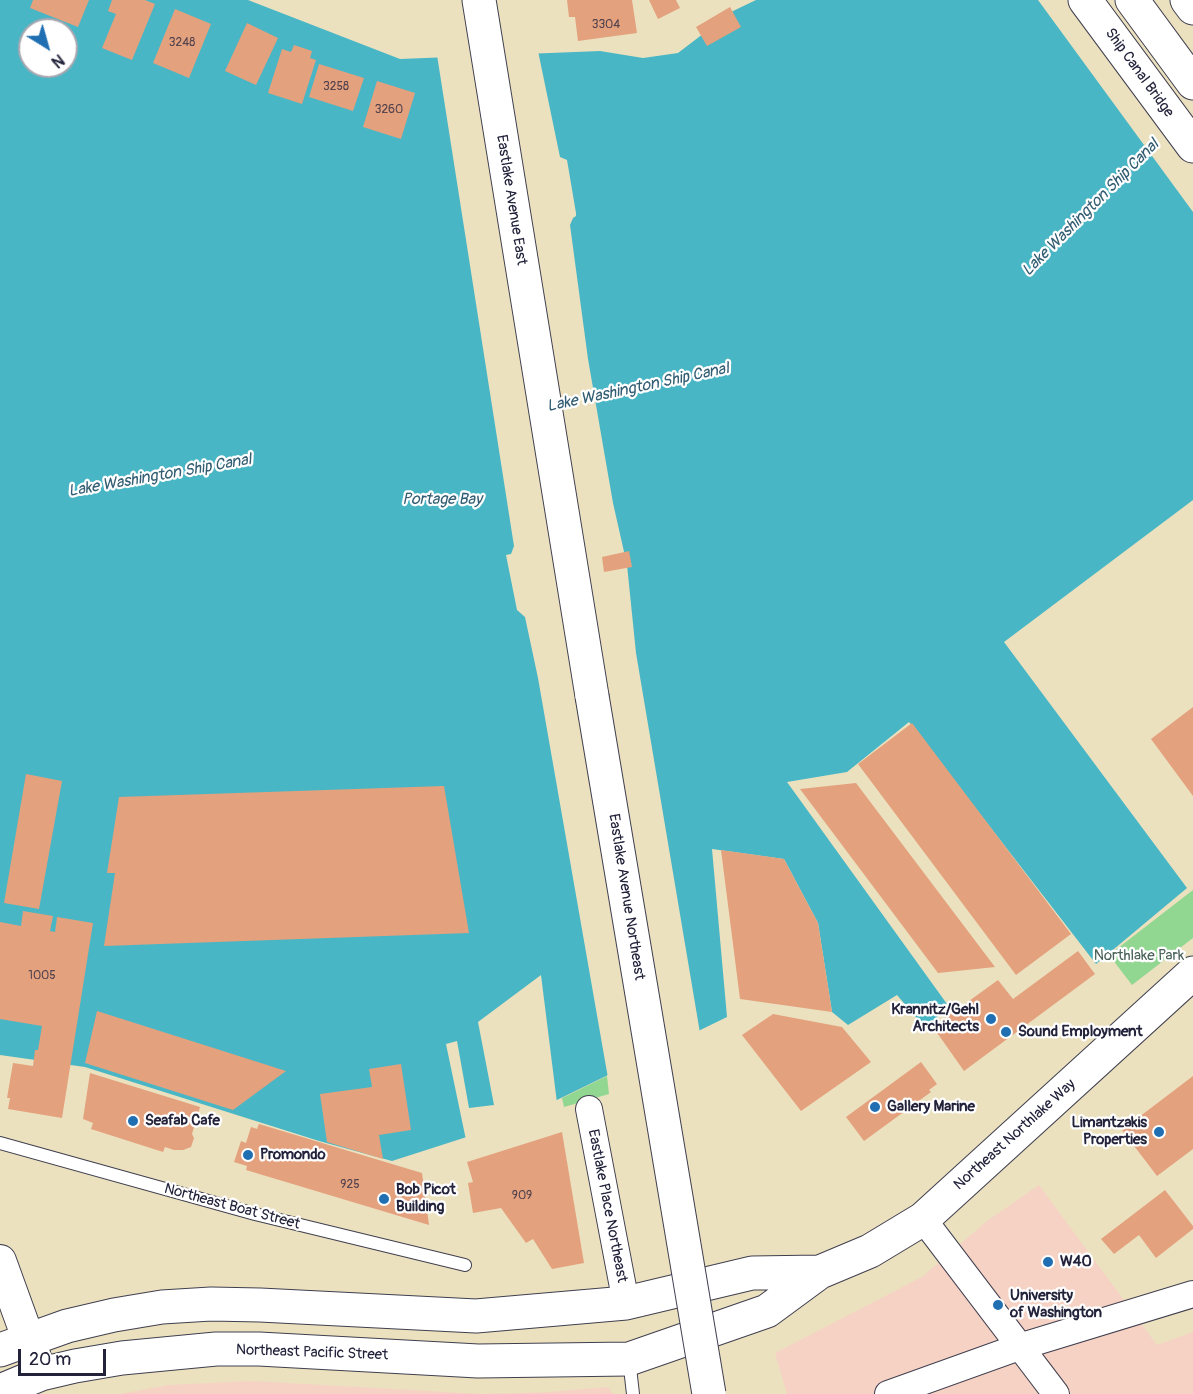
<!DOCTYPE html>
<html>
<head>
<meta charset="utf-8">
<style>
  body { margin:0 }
  #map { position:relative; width:1193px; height:1394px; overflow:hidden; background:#ebe1bf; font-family:Pangolin,sans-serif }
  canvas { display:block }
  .north { position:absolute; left:18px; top:18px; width:60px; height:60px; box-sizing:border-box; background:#fff; border:2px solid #a7a7b1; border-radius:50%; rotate:143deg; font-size:16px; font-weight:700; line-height:24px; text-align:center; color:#22223b }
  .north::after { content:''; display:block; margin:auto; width:21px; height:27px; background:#1f6fb2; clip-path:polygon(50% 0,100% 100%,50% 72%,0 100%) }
  .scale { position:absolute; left:18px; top:1349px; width:88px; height:27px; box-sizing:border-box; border:3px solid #22223b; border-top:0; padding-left:8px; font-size:18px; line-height:21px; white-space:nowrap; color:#22223b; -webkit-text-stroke:4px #fff; paint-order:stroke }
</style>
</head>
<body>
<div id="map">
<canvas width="1193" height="1394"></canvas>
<div class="north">N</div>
<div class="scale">20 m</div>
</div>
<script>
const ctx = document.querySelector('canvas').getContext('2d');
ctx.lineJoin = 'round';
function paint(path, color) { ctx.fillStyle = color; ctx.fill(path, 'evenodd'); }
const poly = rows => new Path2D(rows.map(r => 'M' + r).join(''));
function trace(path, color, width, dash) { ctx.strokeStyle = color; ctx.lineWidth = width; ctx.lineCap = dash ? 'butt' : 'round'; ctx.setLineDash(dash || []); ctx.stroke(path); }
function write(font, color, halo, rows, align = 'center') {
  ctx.font = font + ' Pangolin,sans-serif'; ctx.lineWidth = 4.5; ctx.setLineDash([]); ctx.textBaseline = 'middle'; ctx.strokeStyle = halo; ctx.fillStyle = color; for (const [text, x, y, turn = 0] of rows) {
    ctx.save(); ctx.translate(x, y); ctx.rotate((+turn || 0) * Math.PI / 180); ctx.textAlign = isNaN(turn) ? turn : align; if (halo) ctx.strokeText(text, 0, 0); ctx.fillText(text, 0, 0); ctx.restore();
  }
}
paint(poly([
  [1039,1185,1157,1345,1193,1332,1193,1394,787,1394,775,1353,922,1277,987,1221],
  [252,1381,483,1394,547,1392,608,1387,613,1394,120,1394,169,1385]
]), '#f6d2c4');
paint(poly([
  [1193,890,1193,938,1132,985,1109,955],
  [607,1076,609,1094,564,1107,562,1098]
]), '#92d791');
paint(poly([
  [0,0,248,0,400,59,600,51,643,58,678,53,733,11,756,0,1193,0,1193,500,1004,642,1187,888,1096,964,909,722,847,772,787,782,947,1004,927,1030,897,995,848,1025,832,1012,818,923,784,859,712,849,727,1017,522,1117,476,1134,392,1161,319,1141,85,1067,0,1055],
  [30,30,66,30,66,66,30,66]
]), '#49b6c5');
paint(poly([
  [1038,0,1193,0,1193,212],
  [538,51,560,157,567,160,576,213,576,216,573,218,570,225,588,359,613,503,627,565,636,653,700,1033,608,1078,538,678,525,617,517,610,506,555,511,554,514,546,437,55],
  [541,975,557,1103,523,1120,466,1140,446,1044,457,1041,469,1108,494,1105,478,1022]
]), '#ebe1bf');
paint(poly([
  [33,0,89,0,78,27,30,8],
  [112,0,145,0,155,4,132,60,102,48,116,14,108,11],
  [567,0,632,0,637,33,578,41,575,17,569,17],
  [649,0,676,0,680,8,658,19],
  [730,7,741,27,707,46,696,27],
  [175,9,211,24,189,78,153,63],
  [247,23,278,38,256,85,225,71],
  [294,45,312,51,310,58,316,60,302,104,268,93,282,49,291,52],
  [319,64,364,78,353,111,309,97],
  [377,81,415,93,401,139,363,127],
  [629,551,632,567,604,572,602,557],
  [1193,707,1193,796,1151,739],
  [912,723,1071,934,1016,975,858,764],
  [26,774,62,781,39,909,4,903],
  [856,783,995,967,938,973,800,789],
  [444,786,469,933,104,946,115,873,107,873,119,797],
  [721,850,784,859,818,923,832,1012,740,999],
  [23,911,53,916,50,931,55,932,57,917,93,923,62,1118,8,1109,10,1098,7,1098,13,1063,33,1066,35,1050,38,1050,42,1026,0,1019,0,922,21,926],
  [1078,951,1095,974,964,1071,933,1027,998,980,1013,999],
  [97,1011,286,1071,233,1110,85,1063],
  [773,1014,842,1027,871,1062,801,1111,742,1035],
  [921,1062,937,1084,929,1090,931,1092,864,1141,846,1117],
  [401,1064,411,1130,379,1135,383,1159,327,1142,320,1094,372,1087,369,1069],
  [90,1073,200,1107,192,1134,194,1138,191,1147,183,1150,174,1150,165,1147,163,1152,91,1129,93,1123,83,1119],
  [1193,1076,1193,1149,1157,1176,1122,1130],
  [259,1124,422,1173,429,1225,246,1170,247,1166,234,1162,241,1141,246,1143,251,1127,257,1129],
  [562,1132,584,1263,552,1269,533,1239,526,1243,501,1208,473,1213,468,1183,473,1182,467,1162],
  [1165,1190,1193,1226,1193,1229,1156,1258,1139,1235,1114,1254,1101,1239]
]), '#e4a17e');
const service = poly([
  [0,1143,255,1214,465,1265],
  [629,1359,633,1394]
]);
const minor = poly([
  [589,1109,626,1303],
  [923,1219,1056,1394],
  [888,1394,1019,1347,1193,1294]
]);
const tertiary = poly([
  [0,1261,41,1374]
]);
const secondary = poly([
  [479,0,592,696],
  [0,1350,67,1326,114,1315,162,1307,211,1304,260,1305,476,1316,626,1303,752,1273,820,1272],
  [0,1391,41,1374,75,1366,122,1358,216,1349,259,1349,478,1361,629,1359,767,1311,820,1272,870,1251,923,1219,1193,973]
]);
const motorway = poly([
  [1085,0,1193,146],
  [1132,0,1193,83],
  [1187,0,1193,8]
]);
trace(service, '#403f4f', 14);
trace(minor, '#403f4f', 28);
trace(tertiary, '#403f4f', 34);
trace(secondary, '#403f4f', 35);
trace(motorway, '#403f4f', 35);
trace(service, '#fff', 12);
trace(minor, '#fff', 26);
trace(tertiary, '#fff', 32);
trace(secondary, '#fff', 33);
trace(motorway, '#fff', 33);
const secondaryBridge = poly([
  [592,696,709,1394]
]);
trace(secondaryBridge, '#403f4f', 35, []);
trace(secondaryBridge, '#fff', 33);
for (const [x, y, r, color] of [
  [991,1019,6,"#1f6fb2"],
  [1006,1032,6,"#1f6fb2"],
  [875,1107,6,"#1f6fb2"],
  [133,1121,6,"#1f6fb2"],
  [1159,1132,6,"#1f6fb2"],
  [248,1155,6,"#1f6fb2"],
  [384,1199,6,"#1f6fb2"],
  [1048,1262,6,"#1f6fb2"],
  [998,1305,6,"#1f6fb2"]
]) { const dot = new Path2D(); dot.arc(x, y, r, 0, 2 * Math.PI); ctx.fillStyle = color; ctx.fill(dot); trace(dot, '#fff', 2); }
write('12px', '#52424c', null, [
  ["3304",606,25],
  ["3248",182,43],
  ["3258",336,87],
  ["3260",389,110],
  ["1005",42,976],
  ["925",350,1185],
  ["909",522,1196]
]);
write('15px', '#22223b', '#fff', [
  ["Ship Canal Bridge",1139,73,54],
  ["Eastlake Avenue East",511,200,81],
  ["Eastlake Avenue Northeast",626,897,81],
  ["Northeast Northlake Way",1015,1135,-42],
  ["Eastlake Place Northeast",607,1206,79],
  ["Northeast Boat Street",232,1207,15],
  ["Northeast Pacific Street",312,1353,2]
]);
write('15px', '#496159', '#fff', [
  ["Northlake Park",1139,956]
]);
write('bold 15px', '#22223b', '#fff', [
  ["Krannitz/Gehl",979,1010,"right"],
  ["Architects",979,1027,"right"],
  ["Sound Employment",1018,1032],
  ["Gallery Marine",887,1107],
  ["Seafab Cafe",145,1121],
  ["Limantzakis",1147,1123,"right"],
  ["Properties",1147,1140,"right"],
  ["Promondo",260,1155],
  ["Bob Picot",396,1190],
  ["Building",396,1207],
  ["W40",1060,1262],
  ["University",1010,1296],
  ["of Washington",1010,1313]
], 'left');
write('italic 16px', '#325d72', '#fff', [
  ["Lake Washington Ship Canal",1091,208,-45],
  ["Lake Washington Ship Canal",638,388,-12],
  ["Lake Washington Ship Canal",160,476,-10],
  ["Portage Bay",442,500]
]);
</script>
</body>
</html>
